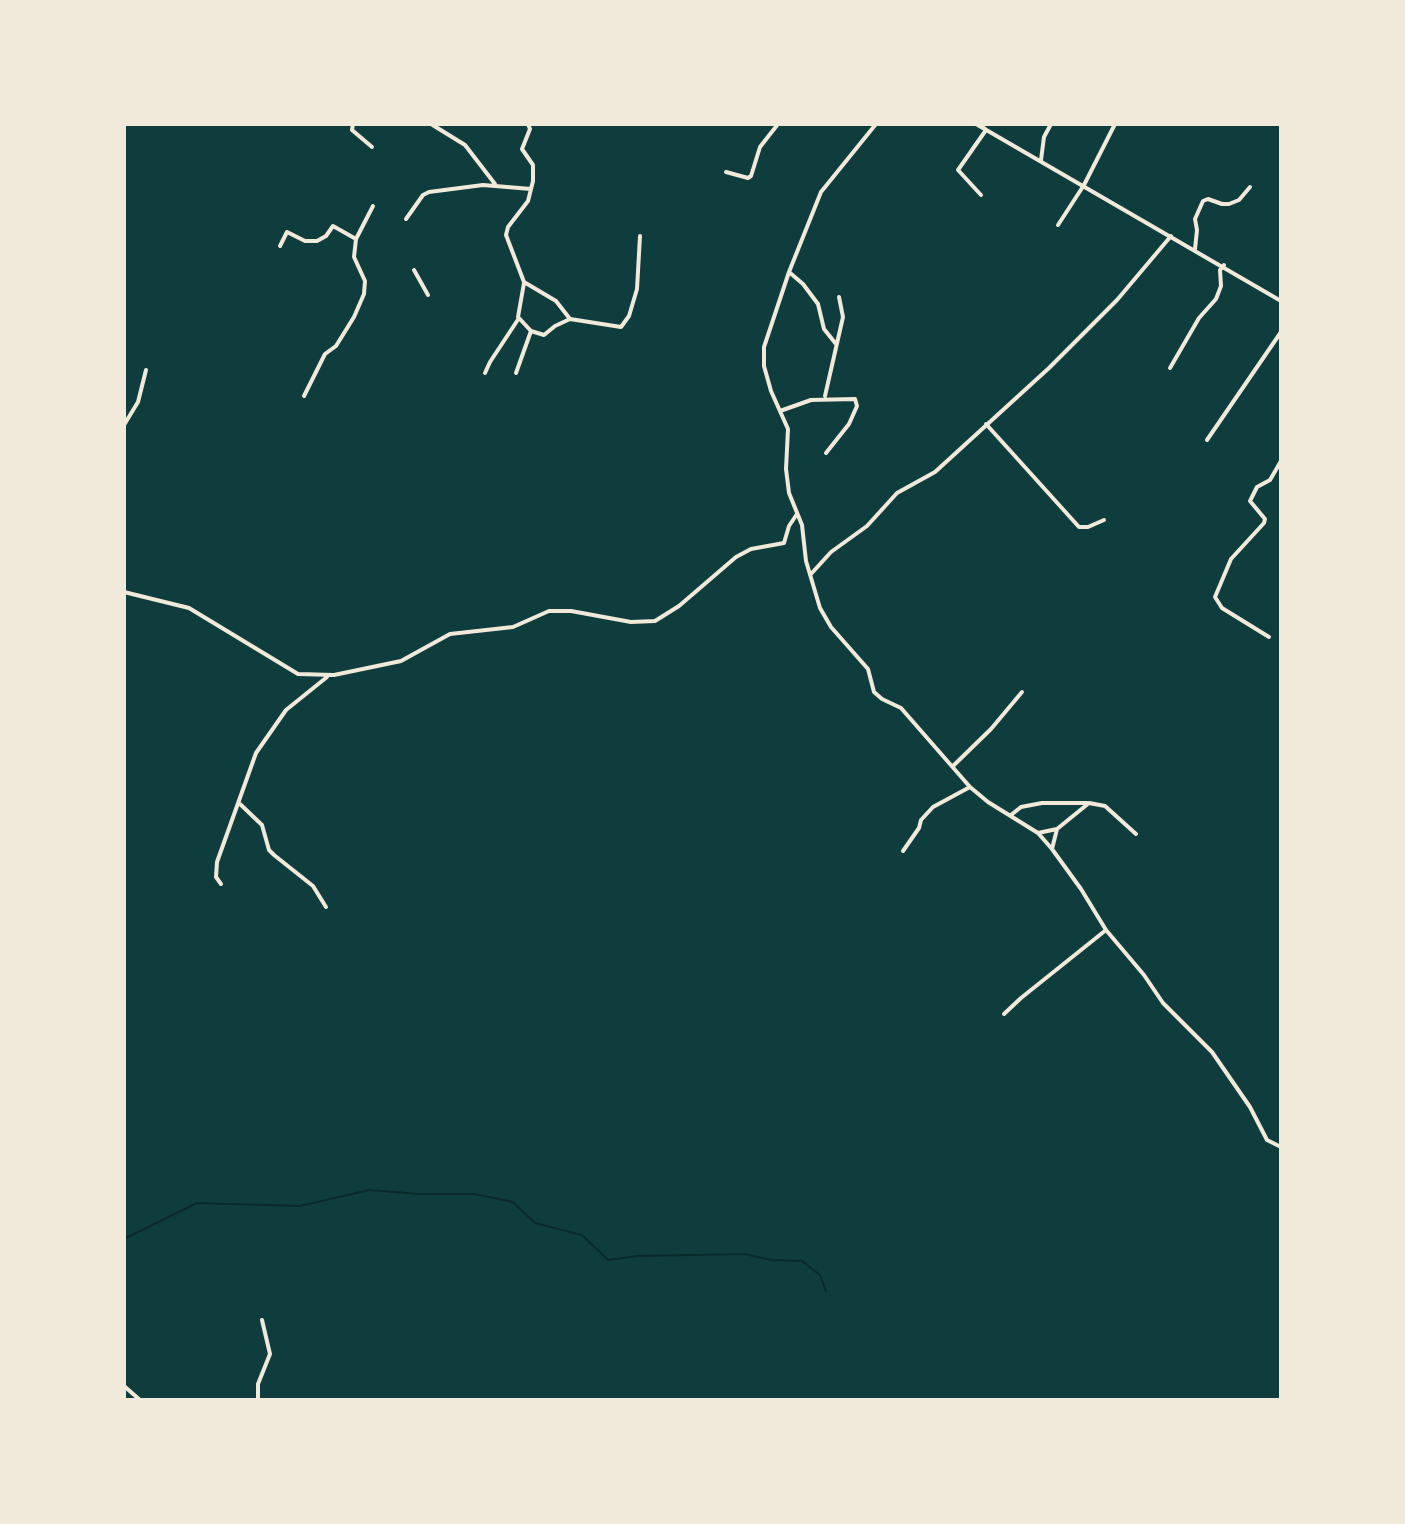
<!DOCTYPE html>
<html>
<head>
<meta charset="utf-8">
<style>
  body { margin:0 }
  #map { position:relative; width:1405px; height:1524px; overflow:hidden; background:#0f3d3e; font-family:"Exo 2",sans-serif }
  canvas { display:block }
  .frame { position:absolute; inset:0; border:126px solid #f1e9da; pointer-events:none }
</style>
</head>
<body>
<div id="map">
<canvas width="1405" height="1524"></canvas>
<div class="frame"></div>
</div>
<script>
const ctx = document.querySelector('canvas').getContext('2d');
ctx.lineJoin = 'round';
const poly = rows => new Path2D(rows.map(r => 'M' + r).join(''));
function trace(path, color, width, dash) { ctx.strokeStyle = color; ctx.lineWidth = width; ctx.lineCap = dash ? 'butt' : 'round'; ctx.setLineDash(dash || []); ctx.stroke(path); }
trace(poly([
  [124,1239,197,1203,300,1206,369,1190,419,1194,475,1194,513,1202,535,1223,582,1235,608,1260,637,1256,745,1254,771,1260,802,1261,820,1275,826,1291]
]), '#0a2a2b', 2);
trace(poly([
  [353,124,352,130,372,147],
  [431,124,465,145,495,184],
  [528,124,530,129,522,149,533,165,533,181,528,201,508,227,506,235,524,282,556,301,570,319,621,327,629,316,637,289,640,236],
  [876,124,821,192,789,272,764,347,764,366,771,391,788,429,786,469,789,493,802,525,806,561,820,608,831,627,868,669,874,692,882,699,901,708,970,787,988,802,1038,833,1052,849,1081,889,1106,930,1144,975,1163,1003,1212,1052,1250,1107,1267,1140,1281,1147],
  [976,124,1281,301],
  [1041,160,1044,137,1051,124],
  [726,172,748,178,751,176,760,147,778,124],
  [981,195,958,170,986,130,984,128],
  [406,219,423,195,429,192,483,185,531,189],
  [1058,225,1084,185,1115,124],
  [356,239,373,206],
  [280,246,287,232,305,241,317,241,326,236,333,226,356,239,354,257,365,281,364,294,354,317,336,346,325,354,304,396],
  [1195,249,1197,230,1195,219,1203,201,1208,199,1222,204,1229,204,1239,200,1250,187],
  [414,270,428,295],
  [789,272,803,284,818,304,824,329,836,344],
  [524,283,518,317,531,331,544,335,555,326,570,319],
  [1170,368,1199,318,1216,299,1221,286,1220,270,1224,265],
  [485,373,490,362,519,318],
  [516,373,531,331],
  [825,396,843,317,839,297],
  [780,411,811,400,855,399,857,406,849,424,826,453],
  [986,424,1079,527,1088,527,1104,520],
  [124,425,138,402,146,370],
  [1207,440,1281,332],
  [811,574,831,552,867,526,897,493,935,472,1049,368,1117,300,1171,236],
  [124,592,189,608,298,674,334,675,401,661,450,634,513,627,549,611,571,611,631,622,655,621,679,606,736,557,751,549,784,543,789,526,797,514],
  [1269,637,1222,608,1215,597,1231,559,1264,523,1265,519,1250,501,1257,487,1270,480,1281,461],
  [953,766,991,729,1022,692],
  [240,804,262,825,269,850,274,855,313,886,326,907],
  [1011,815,1021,807,1042,803,1087,803],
  [1038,833,1057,829],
  [1052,849,1057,829,1089,803,1105,806,1136,834],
  [903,851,919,828,921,820,933,807,970,787],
  [221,884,216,877,217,862,256,753,286,710,327,677],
  [1004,1014,1021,998,1106,930],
  [124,1386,140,1400],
  [258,1400,258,1384,270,1354,262,1320]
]), '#f1e9da', 4);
</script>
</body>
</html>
